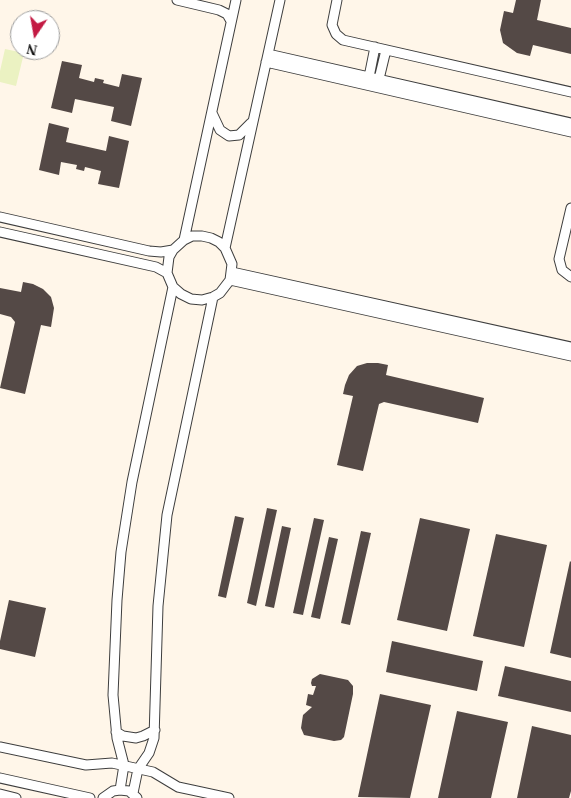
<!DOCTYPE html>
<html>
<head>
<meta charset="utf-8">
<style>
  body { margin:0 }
  #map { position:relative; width:571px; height:798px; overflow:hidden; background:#fff6e9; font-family:"Times New Roman",serif }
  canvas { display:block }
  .north { position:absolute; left:10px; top:10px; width:50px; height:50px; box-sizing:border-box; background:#fff; border:1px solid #9d9d9d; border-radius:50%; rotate:192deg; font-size:14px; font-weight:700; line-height:20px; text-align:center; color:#0b0b0b }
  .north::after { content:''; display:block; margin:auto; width:18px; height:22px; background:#c31a43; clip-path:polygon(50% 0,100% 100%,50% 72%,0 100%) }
</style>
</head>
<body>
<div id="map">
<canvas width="571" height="798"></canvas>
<div class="north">N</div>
</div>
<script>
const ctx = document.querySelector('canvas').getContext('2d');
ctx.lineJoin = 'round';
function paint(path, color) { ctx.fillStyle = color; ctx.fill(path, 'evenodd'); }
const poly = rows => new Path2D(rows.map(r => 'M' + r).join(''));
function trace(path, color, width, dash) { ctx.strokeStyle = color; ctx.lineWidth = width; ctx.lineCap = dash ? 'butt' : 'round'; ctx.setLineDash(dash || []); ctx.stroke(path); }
paint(poly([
  [5,49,24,53,16,86,0,82,0,71]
]), '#ebf2c2');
paint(poly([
  [516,0,541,0,537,20,571,28,571,54,533,45,530,56,517,53,503,43,500,30,504,11,513,13],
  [62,61,82,65,79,78,94,82,95,78,104,80,103,83,119,87,122,74,142,78,131,126,111,121,114,107,75,99,72,113,51,108],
  [49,123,69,128,66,142,106,151,109,136,129,141,119,188,98,184,101,171,85,167,84,171,76,169,77,165,61,162,59,175,39,170],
  [23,282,33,284,43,289,51,297,54,308,51,327,41,325,25,394,0,388,15,322,11,317,0,314,0,288,21,292],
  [367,363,378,363,388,365,386,375,484,398,478,423,384,402,379,404,363,471,337,465,353,396,343,394,345,385,349,375,357,366],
  [267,508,277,510,256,606,247,603],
  [235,516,244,518,226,598,218,596],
  [314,518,324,520,303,615,293,613],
  [420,518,470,529,447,631,397,620],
  [282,526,291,528,274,608,265,606],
  [361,531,371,533,350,625,341,623],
  [496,534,547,545,524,647,473,636],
  [329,537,338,539,320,619,311,617],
  [570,561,571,562,571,658,550,653],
  [9,600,46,608,35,657,0,649,0,641],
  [392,641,483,661,477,691,386,672],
  [505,666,571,681,571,712,498,696],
  [320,674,348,680,353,686,353,694,344,737,341,740,334,741,304,735,301,728,303,715,312,707,306,705,308,694,313,695,316,686,312,686,311,683,312,679],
  [380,694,431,705,410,798,358,797],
  [457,711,508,722,491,798,438,798],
  [532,726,571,735,571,791,569,798,517,798]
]), '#544946');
const minor = poly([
  [177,0,219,10,227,14,231,21],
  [337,0,332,25,336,34,343,40,571,92],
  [268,54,571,123],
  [266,62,571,132],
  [369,77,375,47],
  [379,79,386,50],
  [212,113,220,130,229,136,239,135,251,123],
  [571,208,559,259,562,270,571,277],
  [0,217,149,251,161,252,173,250],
  [0,232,156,267,167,273,173,287,181,294,191,299,202,300,213,297,220,293,230,280,232,264,225,248,219,242,211,238,202,236,192,236,184,240,173,250,169,257,167,273],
  [184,240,236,0],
  [225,248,280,0],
  [232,272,571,347],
  [230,280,571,356],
  [116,732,123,736,136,738,143,736,155,730],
  [0,747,86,765,112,763,153,772,178,787,229,798],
  [0,778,90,798],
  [120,790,124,765,117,738,113,695,117,600,121,552,132,482,173,287],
  [133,793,138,769,149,753,154,738,158,606,167,515,213,297],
  [0,794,16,798],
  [103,798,113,791,120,790,129,791,137,798]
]);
trace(minor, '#3e3e3e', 11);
trace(minor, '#fff', 9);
</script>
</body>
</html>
